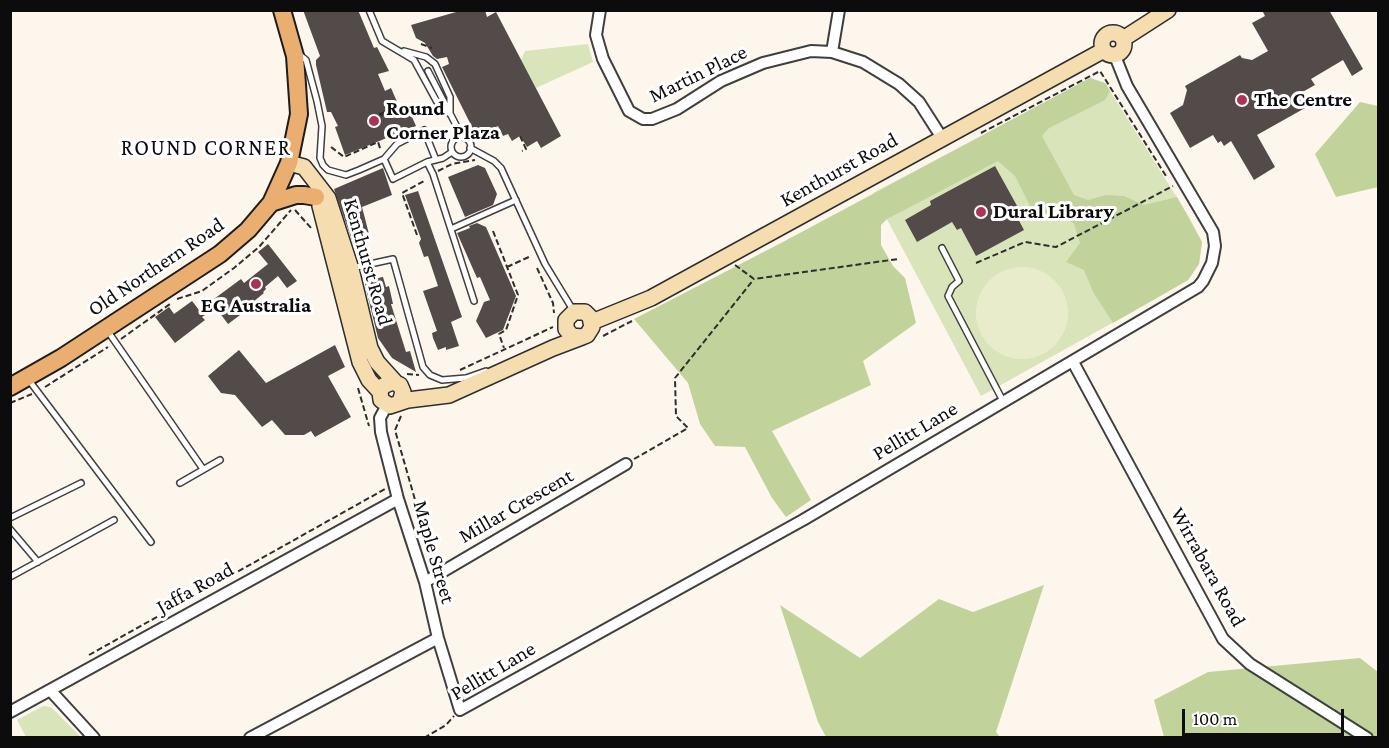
<!DOCTYPE html>
<html>
<head>
<meta charset="utf-8">
<style>
  body { margin:0 }
  #map { position:relative; width:1389px; height:748px; overflow:hidden; background:#fdf6ed; font-family:"Crimson Pro",serif }
  canvas { display:block }
  .frame { position:absolute; inset:0; border:12px solid #0c0c0c; pointer-events:none }
  .scale { position:absolute; left:1182px; top:709px; width:162px; height:27px; box-sizing:border-box; border:3px solid #0c0c0c; border-top:0; padding-left:8px; font-size:18px; line-height:21px; white-space:nowrap; color:#0c0c0c; -webkit-text-stroke:4px #fff; paint-order:stroke }
</style>
</head>
<body>
<div id="map">
<canvas width="1389" height="748"></canvas>
<div class="frame"></div>
<div class="scale">100 m</div>
</div>
<script>
const ctx = document.querySelector('canvas').getContext('2d');
ctx.lineJoin = 'round';
function paint(path, color) { ctx.fillStyle = color; ctx.fill(path, 'evenodd'); }
const poly = rows => new Path2D(rows.map(r => 'M' + r).join(''));
function trace(path, color, width, dash) { ctx.strokeStyle = color; ctx.lineWidth = width; ctx.lineCap = dash ? 'butt' : 'round'; ctx.setLineDash(dash || []); ctx.stroke(path); }
function write(font, color, halo, rows, align = 'center') {
  ctx.font = font + ' "Crimson Pro",serif'; ctx.lineWidth = 6; ctx.setLineDash([]); ctx.textBaseline = 'middle'; ctx.strokeStyle = halo; ctx.fillStyle = color; for (const [text, x, y, turn = 0] of rows) {
    ctx.save(); ctx.translate(x, y); ctx.rotate((+turn || 0) * Math.PI / 180); ctx.textAlign = isNaN(turn) ? turn : align; if (halo) ctx.strokeText(text, 0, 0); ctx.fillText(text, 0, 0); ctx.restore();
  }
}
paint(poly([
  [588,44,593,62,536,88,521,60,525,51],
  [1090,78,1105,83,1188,215,1202,242,1199,264,1188,280,1166,293,981,396,873,193],
  [43,706,51,707,81,737,26,737,17,720]
]), '#dae4ba');
paint(poly([
  [1090,78,1105,83,1110,91,1105,100,1049,128,1042,136,1074,195,1088,200,1106,195,1124,196,1144,205,1177,197,1202,242,1199,264,1188,280,1113,323,1093,292,1084,270,1066,262,1080,243,1074,224,1066,218,1032,210,1015,176,998,161,887,219,881,225,881,245,893,266,905,278,916,323,863,361,871,385,772,431,811,500,786,517,772,498,745,447,715,446,700,424,688,383,634,319,781,243],
  [1360,102,1378,106,1378,187,1336,197,1315,154],
  [1044,585,996,732,1000,737,826,737,818,722,780,605,860,658,939,599,973,612],
  [1360,658,1378,672,1378,737,1164,737,1154,700,1208,672]
]), '#c1d39b');
paint(poly([
  '976 313a46 46 0 1 1 92 0a46 46 0 1 1-92 0Z'
]), '#e8eccb');
paint(poly([
  [303,10,358,10,374,48,377,47,389,71,378,74,385,91,391,88,401,111,408,108,416,126,345,155,335,127,338,126,331,112,327,112,316,65,316,60,320,56],
  [463,10,485,10,487,17,496,12,561,136,541,148,537,141,527,147,520,136,512,141,508,134,503,136,498,126,485,133,484,129,478,133,475,128,473,129,442,67,449,64,447,57,437,59,433,56,425,43,416,38,411,25],
  [1262,10,1329,10,1363,69,1352,76,1343,60,1311,79,1315,85,1297,95,1305,108,1257,135,1275,167,1254,180,1231,141,1224,146,1221,141,1218,143,1213,135,1190,148,1170,113,1183,105,1187,90,1185,86,1240,55,1242,58,1252,60,1268,51,1252,23,1265,16],
  [478,165,485,168,497,194,493,205,465,217,448,177],
  [995,166,1021,213,1016,215,1024,230,976,256,961,228,957,230,952,222,917,242,905,220,931,205,930,201],
  [383,168,392,195,362,207,369,234,364,235,368,247,360,249,354,246,334,189],
  [418,191,462,317,451,322,459,346,446,350,446,347,438,350,433,338,432,333,437,331,423,291,438,286,428,256,424,257,419,243,421,239,405,195],
  [477,223,486,227,516,296,503,330,486,338,476,321,484,302,490,300,480,277,477,278,457,233,470,228,469,226],
  [268,244,297,281,287,288,278,276,265,287,266,289,263,292,264,293,253,302,255,304,228,324,216,308,202,317,205,320,175,343,155,317,169,307,174,314,192,301,199,310,241,279,244,283,268,264,258,252],
  [383,277,386,287,389,286,393,304,391,304,406,352,410,351,416,372,392,358,378,338,365,285,367,280],
  [335,345,345,367,328,376,351,417,315,437,311,431,304,435,285,435,272,420,262,427,235,395,221,393,208,376,239,350,266,383]
]), '#534b4a');
const lane = poly([
  [369,10,382,41,414,60,437,102,450,114],
  [404,51,426,57,435,64,450,97,450,114],
  [300,55,306,60,317,101,322,126,320,158,323,165,328,170,346,175,359,170,384,159,397,144,424,130,436,160],
  [428,71,456,125,459,137],
  '451 147a10 10 0 1 1 20 0a10 10 0 1 1-20 0Z',
  [470,148,494,161,501,168,545,264,573,310],
  [384,159,393,179,427,162,443,158,452,152],
  [427,162,433,174,474,301],
  [451,229,516,200],
  [942,248,959,281,952,287,948,296,1003,401],
  [352,268,393,259,423,367,430,375,442,380,466,378,486,371],
  [107,330,203,469],
  [28,379,151,542],
  [180,483,220,460],
  [10,518,81,483],
  [10,529,38,562],
  [10,577,114,520]
]);
const street = poly([
  [600,10,596,35,603,59,629,111,643,119,652,119,677,109,721,81,763,63,811,51,832,52,863,62,899,84,919,102,942,138],
  [832,52,839,10],
  [1073,362,1223,639,1250,664,1367,738],
  [387,405,380,418,381,432,398,499,425,582,438,638,460,710,803,520,1198,287,1203,281,1212,263,1215,246,1213,232,1127,86,1117,61,1117,54],
  [425,582,626,464],
  [50,690,94,738],
  [10,712,398,499],
  [250,738,438,638]
]);
const secondary = poly([
  '1102 44a11 11 0 1 1 22 0a11 11 0 1 1-22 0Z',
  [1123,39,1168,10],
  [289,163,304,167,328,198,351,269,370,348,377,362,396,383],
  [320,206,360,362,369,380,380,392],
  [592,322,651,298,1104,50],
  [400,402,403,392,400,385,393,382,383,386,380,392,381,400,390,406,408,400,449,395,553,348,582,337,587,335,592,327,590,317,585,312,574,312,566,320,566,329,572,336,582,337]
]);
const primary = poly([
  [271,203,296,195,304,195,316,197],
  [10,387,61,358,220,254,248,230,271,203,289,163,299,114,295,56,282,10]
]);
trace(lane, '#3f3f3f', 8);
trace(street, '#3f3f3f', 14);
trace(secondary, '#2e2e2e', 18);
trace(primary, '#1d1d1d', 20);
trace(poly([
  [421,44,432,48],
  [371,118,393,108,394,110,379,116],
  [981,133,1100,71,1166,176],
  [520,136,526,149,522,151],
  [331,147,344,157,378,142,381,151],
  [438,171,452,164,475,160],
  [295,210,311,228],
  [493,231,518,295,506,330,499,334,504,348],
  [417,235,402,193,426,180],
  [976,263,1025,242,1056,247,1173,186],
  [735,265,754,279,898,259],
  [507,267,531,256],
  [537,268,553,303,554,313],
  [177,299,202,291,234,268,259,247,291,210],
  [603,336,632,321],
  [121,339,170,304],
  [460,370,553,327],
  [407,374,419,375],
  [45,387,108,347],
  [358,388,369,426],
  [10,403,32,394],
  [401,416,395,430,434,566],
  [634,459,688,428,676,416,675,378,754,279],
  [89,655,385,489],
  [424,738,446,725,454,716]
]), '#2e2e2e', 2, [6, 3]);
trace(lane, '#fff', 5);
trace(street, '#fff', 10);
trace(secondary, '#f6ddaf', 15);
trace(primary, '#eaaf70', 16);
for (const [x, y, r, color] of [
  [1242,100,6,"#ad3356"],
  [374,121,6,"#ad3356"],
  [981,212,6,"#ad3356"],
  [256,284,6,"#ad3356"]
]) { const dot = new Path2D(); dot.arc(x, y, r, 0, 2 * Math.PI); ctx.fillStyle = color; ctx.fill(dot); trace(dot, '#fff', 2); }
write('21px', '#0c0c0c', '#fff', [
  ["Martin Place",698,74,-26],
  ["Kenthurst Road",839,170,-29],
  ["Kenthurst Road",368,262,74],
  ["Old Northern Road",156,267,-34],
  ["Pellitt Lane",915,431,-31],
  ["Millar Crescent",516,506,-30],
  ["Maple Street",434,552,74],
  ["Wirrabara Road",1208,567,61],
  ["Jaffa Road",195,588,-29],
  ["Pellitt Lane",493,671,-31]
]);
write('bold 21px', '#0c0c0c', '#fff', [
  ["The Centre",1254,100],
  ["Round",386,109],
  ["Corner Plaza",386,133],
  ["Dural Library",993,212],
  ["EG Australia",256,306,"center"]
], 'left');
ctx.letterSpacing = '1.5px';
write('22px', '#0c0c0c', '#fff', [
  ["ROUND CORNER",206,148]
]);
ctx.letterSpacing = '0px';
</script>
</body>
</html>
